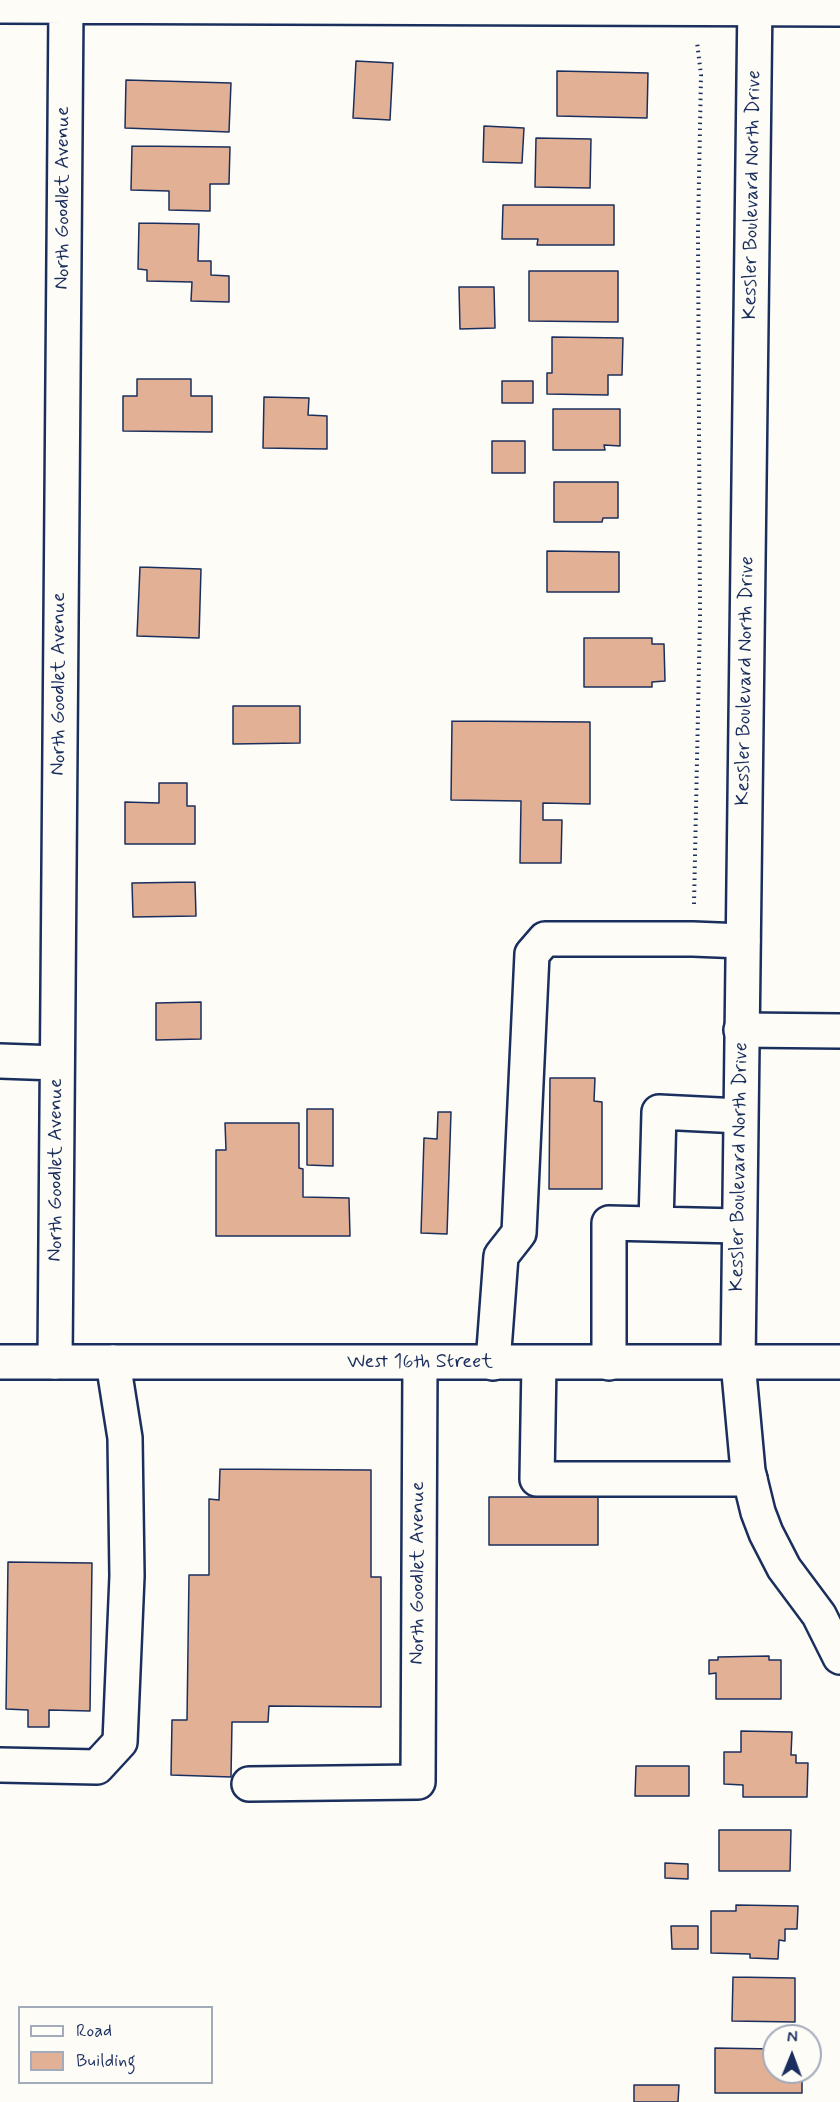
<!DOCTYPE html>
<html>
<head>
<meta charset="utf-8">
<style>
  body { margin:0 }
  #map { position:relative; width:840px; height:2102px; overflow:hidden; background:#fdfcf7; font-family:Mynerve,sans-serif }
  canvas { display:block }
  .legend { position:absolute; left:18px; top:2006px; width:195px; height:78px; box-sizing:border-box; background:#fdfcf7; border:2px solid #a3aaba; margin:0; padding:8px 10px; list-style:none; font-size:18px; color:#1b2f5e }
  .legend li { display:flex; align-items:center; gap:12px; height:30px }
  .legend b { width:30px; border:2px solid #a3aaba }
  .north { position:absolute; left:762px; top:2024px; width:60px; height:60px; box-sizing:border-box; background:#fdfcf7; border:2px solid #a3aaba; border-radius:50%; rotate:1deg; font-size:16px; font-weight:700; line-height:24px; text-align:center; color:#1b2f5e }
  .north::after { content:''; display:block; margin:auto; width:21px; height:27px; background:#1b2f5e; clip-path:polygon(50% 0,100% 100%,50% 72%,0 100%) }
</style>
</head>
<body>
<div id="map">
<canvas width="840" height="2102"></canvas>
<ul class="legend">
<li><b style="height:8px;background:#fdfcf7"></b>Road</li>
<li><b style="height:16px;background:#e2b094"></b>Building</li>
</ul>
<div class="north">N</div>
</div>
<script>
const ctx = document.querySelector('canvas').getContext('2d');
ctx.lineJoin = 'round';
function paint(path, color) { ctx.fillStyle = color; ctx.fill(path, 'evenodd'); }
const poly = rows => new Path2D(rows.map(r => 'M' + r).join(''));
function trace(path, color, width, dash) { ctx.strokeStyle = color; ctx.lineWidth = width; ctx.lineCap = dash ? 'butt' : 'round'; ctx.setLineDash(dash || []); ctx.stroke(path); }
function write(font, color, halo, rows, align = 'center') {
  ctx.font = font + ' Mynerve,sans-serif'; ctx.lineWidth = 6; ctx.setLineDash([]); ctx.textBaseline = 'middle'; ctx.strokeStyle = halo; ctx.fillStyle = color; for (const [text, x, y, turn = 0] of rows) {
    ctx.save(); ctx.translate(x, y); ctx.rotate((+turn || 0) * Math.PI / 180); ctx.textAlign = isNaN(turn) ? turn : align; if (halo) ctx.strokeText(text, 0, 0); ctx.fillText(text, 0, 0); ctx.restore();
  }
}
const building = poly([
  [356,61,393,63,390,120,353,118,356,61],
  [557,71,648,73,647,118,557,116,557,71],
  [126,80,231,83,229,132,125,128,126,80],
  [484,126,524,128,522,163,483,162,484,126],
  [536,138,591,139,590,188,535,187,536,138],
  [132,146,230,147,229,184,210,184,210,211,169,210,169,191,131,190,132,146],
  [503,205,614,205,614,245,537,245,538,239,502,239,503,205],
  [139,223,199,224,198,261,211,261,211,275,229,276,229,302,191,301,192,282,147,281,147,270,138,269,139,223],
  [529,271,618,271,618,322,529,321,529,271],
  [459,287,494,287,495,328,460,329,459,287],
  [552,337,623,338,622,375,608,375,608,395,547,394,547,373,552,373,552,337],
  [137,379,191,379,191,396,212,396,212,432,123,431,123,396,137,396,137,379],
  [502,381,533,381,533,403,502,403,502,381],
  [264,397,309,398,308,415,327,416,327,449,263,448,264,397],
  [553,409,620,409,620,446,604,445,605,450,553,450,553,409],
  [492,441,525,441,525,473,492,473,492,441],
  [554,482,618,482,618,518,603,518,602,522,554,522,554,482],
  [547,551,619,552,619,592,547,592,547,551],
  [140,567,201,569,199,638,137,636,140,567],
  [584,638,652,638,652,644,664,644,665,681,652,682,652,687,584,687,584,638],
  [233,706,300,706,300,743,233,744,233,706],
  [452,721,590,722,590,804,543,803,543,820,562,820,561,863,520,863,521,801,451,800,452,721],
  [159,783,187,783,187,806,195,806,195,844,125,844,125,802,159,803,159,783],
  [195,882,196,916,133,917,132,883,195,882],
  [201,1002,201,1039,156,1040,156,1003,201,1002],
  [550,1078,595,1078,594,1101,602,1102,602,1189,549,1189,550,1078],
  [307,1109,333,1109,333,1166,307,1165,307,1109],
  [438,1112,451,1112,447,1234,421,1233,424,1138,437,1139,438,1112],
  [225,1123,299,1123,299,1168,303,1169,303,1197,349,1198,350,1236,216,1236,216,1150,226,1150,225,1123],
  [220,1469,371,1470,371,1577,381,1577,381,1707,269,1706,268,1722,232,1722,231,1777,171,1775,172,1720,187,1720,189,1575,209,1575,209,1499,219,1500,220,1469],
  [489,1497,598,1497,598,1545,489,1545,489,1497],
  [8,1562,92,1563,90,1711,49,1710,49,1727,28,1727,28,1710,6,1709,8,1562],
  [769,1656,769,1660,781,1660,781,1699,716,1699,716,1673,709,1674,709,1660,718,1660,718,1657,769,1656],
  [741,1731,792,1732,791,1755,796,1755,796,1763,808,1763,807,1797,743,1797,743,1785,724,1784,724,1752,741,1752,741,1731],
  [636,1766,689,1766,689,1796,635,1796,636,1766],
  [719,1830,791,1830,790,1871,719,1871,719,1830],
  [665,1863,688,1864,688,1879,665,1878,665,1863],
  [736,1905,798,1906,797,1929,785,1929,785,1941,779,1940,778,1959,750,1958,750,1954,711,1953,711,1911,736,1911,736,1905],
  [671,1926,698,1926,698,1949,672,1949,671,1926],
  [733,1977,795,1978,795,2022,732,2021,733,1977],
  [715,2048,774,2049,774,2072,802,2072,802,2093,715,2093,715,2048],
  [634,2085,679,2085,678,2102,634,2102,634,2085]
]);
paint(building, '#e2b094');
trace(building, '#1b2f5e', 1.5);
const minor = poly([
  [0,6,840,9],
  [741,1030,840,1031],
  [0,1061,57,1063],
  [656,1224,659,1112,740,1116],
  [55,1362,66,7],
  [493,1363,501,1256,519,1233,532,954,545,939,693,939,743,941],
  [539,1363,537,1479,750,1479],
  [609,1363,609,1223,738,1226],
  [0,1765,97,1767,120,1742,127,1576,125,1438,113,1362],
  [249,1784,418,1782,420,1363]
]);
const major = poly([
  [755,0,738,1362,748,1471,758,1512,766,1533,784,1568,819,1615,840,1657],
  [0,1362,840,1362]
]);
trace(minor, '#1b2f5e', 38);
trace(major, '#1b2f5e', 38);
trace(poly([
  [694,904,700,617,698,231,701,75,697,42]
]), '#1b2f5e', 4, [1.5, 4.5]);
trace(minor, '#fdfcf7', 33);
trace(major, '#fdfcf7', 33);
write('20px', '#1b2f5e', '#fdfcf7', [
  ["Kessler Boulevard North Drive",753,195,-89],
  ["North Goodlet Avenue",64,198,-90],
  ["Kessler Boulevard North Drive",746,681,-89],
  ["North Goodlet Avenue",60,684,-90],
  ["Kessler Boulevard North Drive",740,1167,-89],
  ["North Goodlet Avenue",57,1170,-90],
  ["West 16th Street",420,1363],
  ["North Goodlet Avenue",419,1573,-90]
]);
</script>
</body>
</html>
